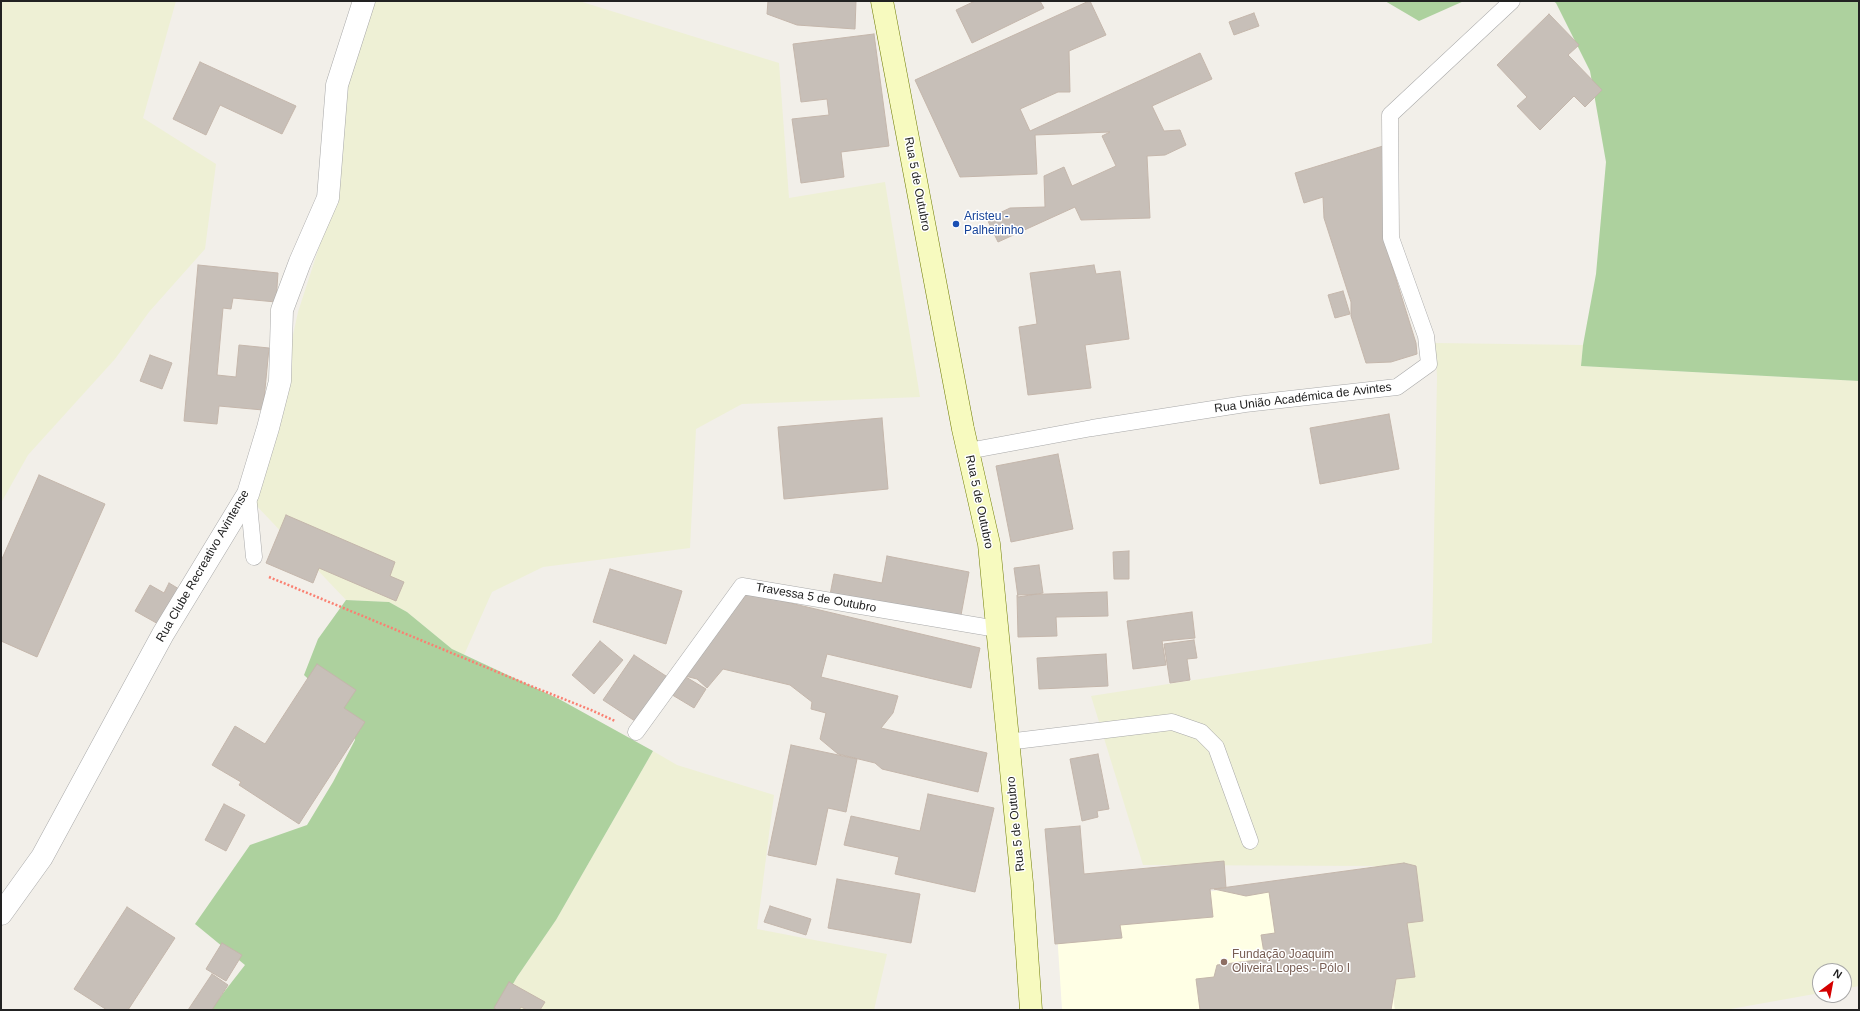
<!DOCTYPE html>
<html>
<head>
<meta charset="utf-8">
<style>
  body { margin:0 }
  #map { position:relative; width:1860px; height:1011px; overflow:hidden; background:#f2efe9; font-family:Helvetica,sans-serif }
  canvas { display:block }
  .frame { position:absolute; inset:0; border:2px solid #222; pointer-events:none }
  .north { position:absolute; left:1812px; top:963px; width:40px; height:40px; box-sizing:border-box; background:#fff; border:1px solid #a7a7a7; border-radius:50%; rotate:32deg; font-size:11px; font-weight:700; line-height:16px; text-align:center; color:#222 }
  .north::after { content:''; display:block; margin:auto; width:14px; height:18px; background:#d40000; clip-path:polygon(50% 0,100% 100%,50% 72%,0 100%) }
</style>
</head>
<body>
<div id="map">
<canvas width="1860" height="1011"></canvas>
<div class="frame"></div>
<div class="north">N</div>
</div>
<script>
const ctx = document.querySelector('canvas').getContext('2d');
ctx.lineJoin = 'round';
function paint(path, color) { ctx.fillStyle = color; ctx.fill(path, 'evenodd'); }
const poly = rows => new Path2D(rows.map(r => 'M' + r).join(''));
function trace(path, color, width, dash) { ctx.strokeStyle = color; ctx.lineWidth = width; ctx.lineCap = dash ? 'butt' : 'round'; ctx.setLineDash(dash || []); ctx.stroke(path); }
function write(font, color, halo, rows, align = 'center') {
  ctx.font = font + ' Helvetica,sans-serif'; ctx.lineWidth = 3; ctx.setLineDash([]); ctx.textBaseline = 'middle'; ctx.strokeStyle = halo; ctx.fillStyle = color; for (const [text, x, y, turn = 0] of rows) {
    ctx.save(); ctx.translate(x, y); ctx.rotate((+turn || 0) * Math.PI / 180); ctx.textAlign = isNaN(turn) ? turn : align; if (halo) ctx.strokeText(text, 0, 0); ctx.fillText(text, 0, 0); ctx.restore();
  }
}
paint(poly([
  [1377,866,1395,1010,1062,1010,1056,915]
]), '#ffffe5');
paint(poly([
  [1,1,176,1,143,118,216,164,205,249,149,312,115,359,28,455,1,503],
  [371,1,579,1,779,63,789,198,885,182,920,397,742,404,696,429,690,548,543,567,492,592,464,655,452,649,407,612,389,602,346,600,252,501,267,453,298,312,320,244,338,110],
  [1435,343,1583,345,1581,366,1859,381,1859,986,1844,989,1844,971,1820,971,1820,993,1725,1010,1395,1010,1377,866,1143,865,1091,696,1432,643,1437,377],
  [653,751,677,765,774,795,757,929,887,954,874,1010,498,1010,517,977,556,920]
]), '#eef0d5');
paint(poly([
  [1385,1,1464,1,1419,21],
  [1553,1,1859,1,1859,381,1581,366,1583,345,1596,274,1606,162,1590,71,1556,3],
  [346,600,389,602,407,612,452,649,559,699,653,751,556,920,517,977,498,1010,210,1010,245,965,195,924,250,845,307,825,333,782,355,740,349,718,304,675,318,639]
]), '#add19e');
const building = poly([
  [768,1,856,1,855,29,797,25,767,14,768,1],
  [975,1,1040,1,1044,8,972,43,956,10,975,1],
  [1089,1,1090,1,1106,35,1069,51,1070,92,1058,92,1020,109,1030,131,1200,53,1212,79,1152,106,1164,131,1180,130,1186,145,1165,155,1147,156,1150,218,1081,220,1075,207,998,242,987,219,1010,208,1045,207,1044,176,1064,167,1072,186,1116,166,1102,136,1110,132,1035,135,1037,174,960,177,915,80,1089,1],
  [1254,13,1259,26,1234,35,1229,22,1254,13],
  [1549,14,1579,45,1568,55,1602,90,1585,107,1574,96,1540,130,1517,106,1527,97,1497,65,1549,14],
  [874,34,889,146,841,152,844,177,801,183,792,119,829,115,827,99,801,102,793,44,874,34],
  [200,62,296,106,282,134,220,105,206,135,173,119,200,62],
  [1383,146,1387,250,1416,343,1417,354,1391,362,1366,363,1351,316,1351,302,1324,218,1323,197,1304,203,1295,173,1383,146],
  [198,265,278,273,276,302,233,298,231,309,223,308,217,375,236,377,239,345,269,348,263,410,219,406,217,424,184,421,198,265],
  [1094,265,1096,274,1120,271,1129,339,1085,345,1091,388,1028,395,1019,327,1037,324,1030,273,1094,265],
  [1343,291,1350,314,1335,318,1328,295,1343,291],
  [150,355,172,363,162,389,140,381,150,355],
  [1389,414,1399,469,1320,484,1310,428,1389,414],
  [882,418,888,489,784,499,778,427,882,418],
  [1058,454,1073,529,1011,542,996,466,1058,454],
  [39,475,105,504,37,657,1,641,1,561,39,475],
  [286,515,395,562,390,576,404,582,396,601,319,568,313,583,266,563,286,515],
  [1129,551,1129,579,1114,579,1113,552,1129,551],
  [887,556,969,572,959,626,829,600,834,574,882,583,887,556],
  [1039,565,1043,593,1018,597,1014,568,1039,565],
  [610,569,682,591,666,644,593,622,610,569],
  [169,583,189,595,169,630,135,611,150,585,164,593,169,583],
  [1107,592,1108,616,1056,617,1057,636,1018,637,1017,595,1107,592],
  [748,593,980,648,971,688,827,654,821,677,898,696,893,713,881,728,987,753,978,792,882,769,875,763,838,754,820,739,826,713,811,709,812,702,790,685,723,669,707,688,697,679,681,675,748,593],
  [1192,612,1195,638,1162,641,1166,665,1133,669,1127,621,1192,612],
  [1194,640,1197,658,1187,659,1190,680,1170,683,1164,644,1194,640],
  [600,641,623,660,594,694,572,675,600,641],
  [1106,654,1108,686,1039,689,1037,658,1106,654],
  [634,655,669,678,638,723,603,700,634,655],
  [317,664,356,690,344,708,365,722,299,824,239,785,241,782,212,765,235,726,265,744,317,664],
  [681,674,706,689,694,708,669,693,681,674],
  [791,745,857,759,846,812,828,808,816,865,768,855,791,745],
  [1098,754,1109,809,1097,811,1098,817,1082,821,1070,759,1098,754],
  [928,794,994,808,975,892,895,874,899,857,844,845,851,816,920,831,928,794],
  [224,804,245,815,226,851,205,840,224,804],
  [1080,826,1084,874,1224,861,1226,888,1210,889,1213,917,1120,925,1122,938,1055,944,1045,829,1080,826],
  [1404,863,1416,866,1423,921,1407,923,1415,977,1396,979,1391,1010,1200,1010,1196,979,1214,977,1217,965,1265,959,1261,935,1275,933,1269,892,1246,896,1214,889,1404,863],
  [837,879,920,894,911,943,828,928,837,879],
  [770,906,811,919,806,935,764,922,770,906],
  [127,907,175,938,128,1010,107,1010,74,989,127,907],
  [222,943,242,955,226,981,206,969,222,943],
  [212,974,228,985,212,1010,188,1010,212,974],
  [509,982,545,1002,540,1010,527,1010,521,1007,519,1010,497,1010,494,1008,509,982]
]);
paint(building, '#c7bfb8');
trace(building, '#c4b6ab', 1);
const lane = poly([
  [968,451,1092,428,1245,404,1397,387,1429,364,1426,336,1391,238,1390,115,1512,1],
  [248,494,254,557],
  [636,732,742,586,997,629],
  [1007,742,1172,722,1201,732,1216,747,1250,841]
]);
const street = poly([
  [1,914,42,857,163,634,248,494,268,428,280,381,282,310,300,262,328,198,337,85,364,1]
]);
const secondary = poly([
  [882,1,963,429,989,544,1022,883,1031,1010]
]);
trace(lane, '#a9a9a9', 17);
trace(street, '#a9a9a9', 23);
trace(secondary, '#707d05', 23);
trace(poly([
  [269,577,531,686,591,710,615,721]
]), '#fa8072', 2.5, [2, 2]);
trace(lane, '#fff', 16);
trace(street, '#fff', 22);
trace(secondary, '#f7fabf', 22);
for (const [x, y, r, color] of [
  [956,224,4,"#1a4fb4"],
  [1224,962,4,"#8d6e63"]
]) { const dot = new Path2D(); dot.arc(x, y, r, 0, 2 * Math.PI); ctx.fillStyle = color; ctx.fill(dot); trace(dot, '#fff', 1.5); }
write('12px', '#222', '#fff', [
  ["Rua 5 de Outubro",917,184,79],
  ["Rua União Académica de Avintes",1303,398,-7],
  ["Rua 5 de Outubro",979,502,78],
  ["Rua Clube Recreativo Avintense",203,566,-60],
  ["Travessa 5 de Outubro",816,598,10],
  ["Rua 5 de Outubro",1016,824,-96]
]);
write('12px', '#164399', '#fff', [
  ["Aristeu -",964,217],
  ["Palheirinho",964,231]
], 'left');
write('12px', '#785e54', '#fff', [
  ["Fundação Joaquim",1232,955],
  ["Oliveira Lopes - Pólo I",1232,969]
], 'left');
</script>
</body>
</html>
